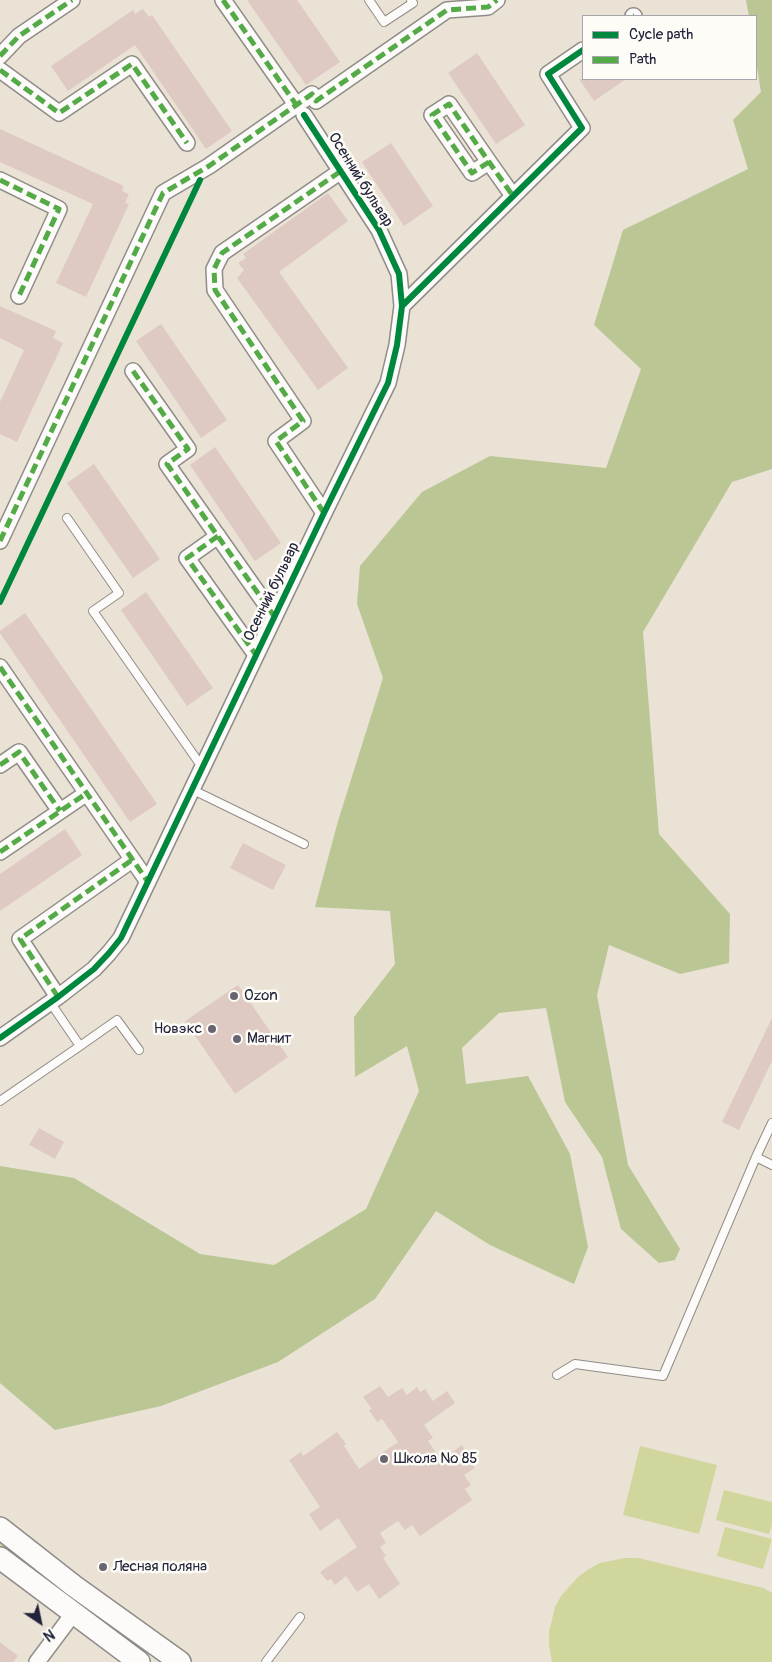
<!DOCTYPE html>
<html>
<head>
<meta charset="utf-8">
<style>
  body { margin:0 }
  #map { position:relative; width:772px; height:1662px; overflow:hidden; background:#eae2d4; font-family:Pangolin,sans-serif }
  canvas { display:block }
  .legend { position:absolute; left:582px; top:15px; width:175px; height:65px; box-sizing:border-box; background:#fdfcf7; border:1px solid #a5a5ac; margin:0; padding:6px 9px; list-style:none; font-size:15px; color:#22223b }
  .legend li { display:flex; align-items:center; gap:10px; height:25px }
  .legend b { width:25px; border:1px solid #a5a5ac }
  .north { position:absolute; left:15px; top:1597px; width:50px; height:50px; -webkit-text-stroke:4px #fdfcf7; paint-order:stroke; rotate:146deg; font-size:14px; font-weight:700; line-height:20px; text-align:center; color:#22223b }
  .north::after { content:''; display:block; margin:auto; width:18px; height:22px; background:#22223b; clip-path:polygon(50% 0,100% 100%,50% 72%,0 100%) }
</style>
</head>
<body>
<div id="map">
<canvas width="772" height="1662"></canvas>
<ul class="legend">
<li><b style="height:6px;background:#00873e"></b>Cycle path</li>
<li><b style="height:6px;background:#53aa46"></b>Path</li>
</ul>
<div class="north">N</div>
</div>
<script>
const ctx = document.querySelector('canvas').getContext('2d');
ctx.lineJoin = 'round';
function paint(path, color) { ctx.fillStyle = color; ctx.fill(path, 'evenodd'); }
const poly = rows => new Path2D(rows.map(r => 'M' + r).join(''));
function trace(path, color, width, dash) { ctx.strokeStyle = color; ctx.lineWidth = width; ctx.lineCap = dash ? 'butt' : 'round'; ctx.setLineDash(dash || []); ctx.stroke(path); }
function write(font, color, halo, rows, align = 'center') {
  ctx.font = font + ' Pangolin,sans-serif'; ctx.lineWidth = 5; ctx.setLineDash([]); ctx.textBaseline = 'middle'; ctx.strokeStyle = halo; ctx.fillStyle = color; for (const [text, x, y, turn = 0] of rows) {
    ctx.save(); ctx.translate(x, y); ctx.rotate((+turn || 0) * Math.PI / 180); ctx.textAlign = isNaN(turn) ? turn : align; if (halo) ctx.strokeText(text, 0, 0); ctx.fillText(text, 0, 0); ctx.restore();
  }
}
paint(poly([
  [640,1446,717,1465,699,1534,623,1515],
  [724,1490,772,1502,772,1524,769,1534,716,1520],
  [725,1527,772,1539,763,1569,717,1556],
  [0,1538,114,1626,109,1632,0,1547],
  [625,1558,638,1558,763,1588,772,1593,772,1662,552,1662,549,1645,549,1632,555,1607,561,1596,578,1577,589,1569,600,1563]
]), '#d0d69c');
paint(poly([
  [746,0,772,0,772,469,732,482,643,632,659,834,730,914,729,963,680,974,609,945,597,995,628,1165,680,1249,675,1260,659,1263,621,1229,602,1157,565,1102,546,1008,499,1013,462,1048,466,1084,528,1076,570,1154,588,1247,574,1284,490,1245,436,1211,375,1299,278,1362,161,1406,55,1430,0,1383,0,1166,74,1178,200,1254,274,1265,366,1209,419,1091,407,1046,355,1077,354,1017,395,964,390,911,315,907,338,821,383,678,357,604,360,566,422,492,490,456,606,468,641,369,594,325,623,230,748,169,733,120,761,92,756,61,756,16,749,16]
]), '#bbc695');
paint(poly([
  [247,0,297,0,340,62,306,85],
  [143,9,149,17,152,15,232,131,206,149,135,45,68,91,51,66,133,10,135,14],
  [477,53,525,125,496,144,448,73],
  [579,79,626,79,594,101],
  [0,129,124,186,122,191,129,194,125,203,129,204,86,297,56,283,93,204,0,162],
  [391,143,433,206,404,226,362,162],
  [328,193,348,221,279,272,348,368,318,390,237,278,244,270,238,263,246,258,243,254],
  [0,306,56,331,53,338,63,343,17,442,0,434,0,402,24,350,0,338],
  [161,324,227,420,201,438,136,341],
  [215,447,281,543,255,561,190,465],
  [94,464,160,559,133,578,67,483],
  [146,592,213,688,187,706,121,610],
  [25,613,157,804,130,822,0,633,0,631],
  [65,829,82,855,0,911,0,874],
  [243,843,286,865,273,890,230,868],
  [238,985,288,1057,235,1094,185,1021],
  [772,1018,772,1061,739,1130,722,1122],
  [39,1128,64,1142,55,1159,29,1145],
  [380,1386,388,1397,402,1388,407,1395,417,1387,420,1392,425,1389,433,1401,447,1391,455,1403,424,1425,433,1438,428,1441,441,1460,462,1445,475,1468,464,1475,471,1485,465,1489,472,1500,420,1536,412,1525,405,1530,398,1521,380,1533,386,1543,380,1547,386,1556,383,1558,400,1584,379,1599,369,1584,357,1592,346,1576,335,1585,331,1579,327,1581,320,1572,357,1547,338,1518,320,1531,309,1514,320,1507,289,1460,301,1452,303,1456,337,1432,346,1444,344,1446,359,1469,398,1442,382,1419,377,1422,369,1410,372,1409,363,1397],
  [0,1642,18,1656,13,1662,0,1662]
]), '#decac2');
const lane = poly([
  [369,0,384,22,413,3,411,0],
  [67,518,119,593,93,611,202,767],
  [191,789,304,844],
  [80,1046,117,1020,139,1050],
  [0,1101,80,1046,50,1002],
  [756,1157,772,1123],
  [557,1375,575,1364,663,1376,756,1157,772,1165],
  [266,1662,300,1617]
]);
const street = poly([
  [223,0,295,103],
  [633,16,634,16],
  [0,56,19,36,72,0],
  [0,70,59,113,132,64,187,143],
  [489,162,472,173,432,115,449,104,489,162,513,196],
  [0,180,59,209,19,296],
  [402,306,582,128,548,74,583,50],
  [133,371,188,449,167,464,274,616],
  [324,513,276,441,303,421,215,290,214,269,222,253,341,171],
  [218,536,187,558,256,655],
  [0,541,163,193,209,166,312,94,316,101,447,10,488,7,497,0],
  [0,667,148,882],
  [0,765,19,752,60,811],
  [0,852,87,793],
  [58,997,20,939,132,860],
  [0,1038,58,997,94,969,109,953,121,938,324,513,388,383,397,345,402,306,399,274,379,230,304,115],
  [37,1662,73,1614]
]);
const secondary = poly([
  [0,1528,74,1586,180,1662],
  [0,1558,139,1662]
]);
trace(lane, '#908c88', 10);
trace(street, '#908c88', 18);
trace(secondary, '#908c88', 24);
trace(lane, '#fcfbf9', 8);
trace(street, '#fcfbf9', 15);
trace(secondary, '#fcfbf9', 21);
trace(poly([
  [223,0,295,103],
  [633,16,634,16],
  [0,56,19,36,72,0],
  [0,70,59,113,132,64,187,143],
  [489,162,472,173,432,115,449,104,489,162,513,196],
  [0,180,59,209,19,296],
  [133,371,188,449,167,464,274,616],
  [324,513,276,441,303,421,215,290,214,269,222,253,341,171],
  [218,536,187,558,256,655],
  [0,541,163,193,209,166,312,94,316,101,447,10,488,7,497,0],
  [0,667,148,882],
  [0,765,19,752,60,811],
  [0,852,87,793],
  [58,997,20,939,132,860]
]), '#53aa46', 5, [10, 5]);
trace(poly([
  [402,306,582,128,548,74,583,50],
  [0,602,200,180],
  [0,1038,58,997,94,969,109,953,121,938,324,513,388,383,397,345,402,306,399,274,379,230,304,115]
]), '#00873e', 6);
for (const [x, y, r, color] of [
  [234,996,5,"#686571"],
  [212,1029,5,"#686571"],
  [237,1039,5,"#686571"],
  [384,1459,5,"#686571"],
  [103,1567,5,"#686571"]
]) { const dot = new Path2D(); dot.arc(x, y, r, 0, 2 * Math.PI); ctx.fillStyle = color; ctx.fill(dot); trace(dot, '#fdfcf7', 2); }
write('15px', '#22223b', '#fdfcf7', [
  ["Осенний бульвар",360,180,58],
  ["Осенний бульвар",272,592,-64]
]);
write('15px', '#22223b', '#fdfcf7', [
  ["Ozon",244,996],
  ["Новэкс",202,1029,"right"],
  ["Магнит",247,1039],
  ["Школа № 85",394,1459],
  ["Лесная поляна",113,1567]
], 'left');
</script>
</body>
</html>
